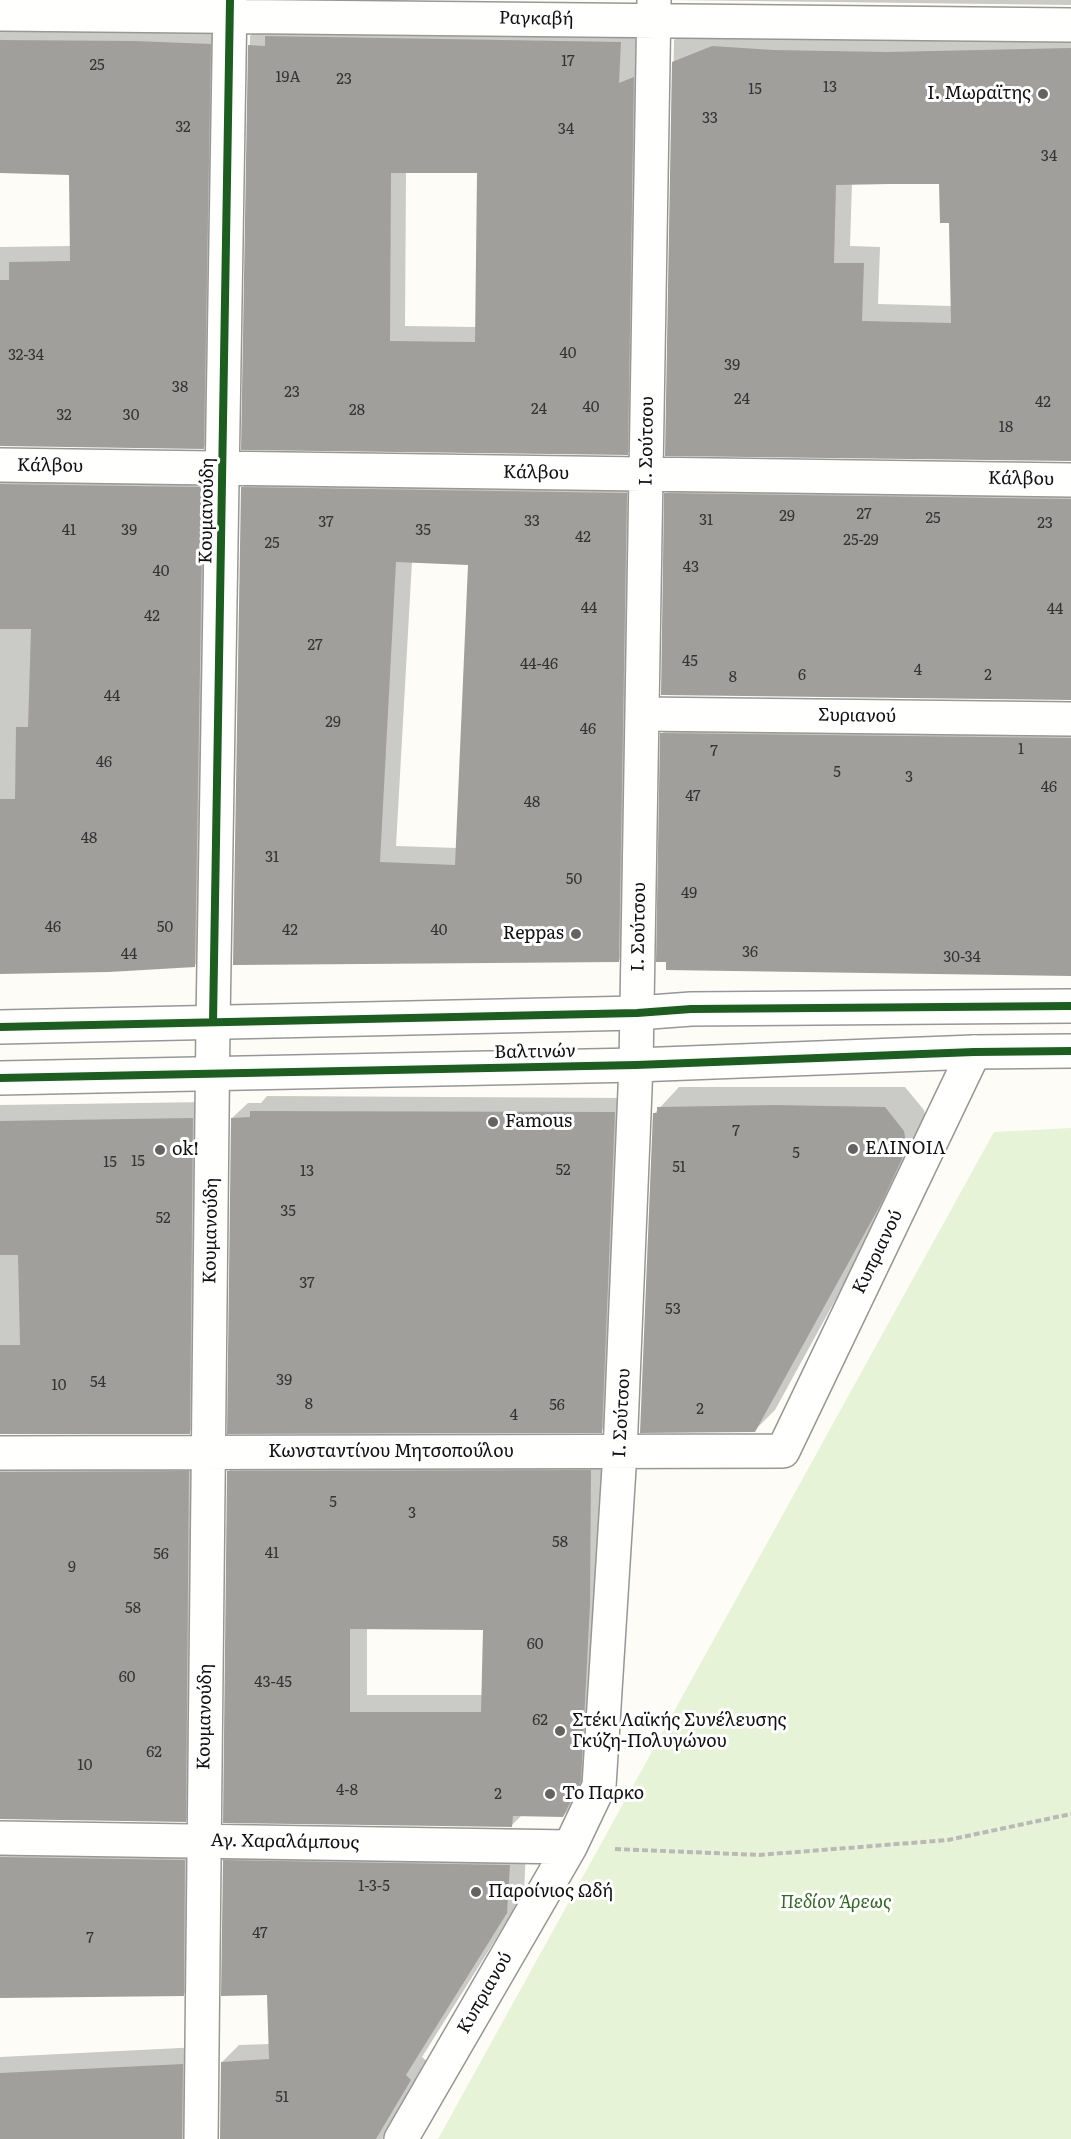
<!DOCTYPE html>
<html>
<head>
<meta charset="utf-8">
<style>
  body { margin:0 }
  canvas { display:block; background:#fdfcf7 }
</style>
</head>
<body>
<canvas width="1071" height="2139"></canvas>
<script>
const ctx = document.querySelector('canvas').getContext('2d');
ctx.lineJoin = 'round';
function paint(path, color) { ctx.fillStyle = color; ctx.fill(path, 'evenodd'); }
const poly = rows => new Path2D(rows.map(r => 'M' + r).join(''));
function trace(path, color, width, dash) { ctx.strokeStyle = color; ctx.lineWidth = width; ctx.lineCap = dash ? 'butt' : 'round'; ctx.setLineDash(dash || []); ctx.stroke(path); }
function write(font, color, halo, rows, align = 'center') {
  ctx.font = font + ' Literata,serif'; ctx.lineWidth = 6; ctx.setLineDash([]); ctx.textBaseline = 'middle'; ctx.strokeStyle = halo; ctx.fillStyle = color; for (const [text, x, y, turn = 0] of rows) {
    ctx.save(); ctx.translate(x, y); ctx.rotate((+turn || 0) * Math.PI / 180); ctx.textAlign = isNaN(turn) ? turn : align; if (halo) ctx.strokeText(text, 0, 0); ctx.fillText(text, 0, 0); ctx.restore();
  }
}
paint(poly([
  [1071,1128,1071,2139,438,2139,994,1132]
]), '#e7f3d7');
paint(poly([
  [1071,0,1071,5,674,0],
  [0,8,226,20,219,432,203,448,0,445,0,247,71,246,70,173,0,171],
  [265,20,650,24,643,438,627,454,243,448,250,36],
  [406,171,478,171,476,327,405,326],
  [690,23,1071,27,1071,460,667,454,674,40],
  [852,183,941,183,951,221,952,306,878,304,880,247,850,246],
  [0,459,219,471,211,949,195,965,0,973],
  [259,471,643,476,635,944,618,961,234,963,242,488],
  [412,561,469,564,458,848,396,846],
  [682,478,1071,483,1071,699,666,494],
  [679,716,1071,721,1071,974,662,734],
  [679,1087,905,1087,924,1110,927,1126,901,1180,775,1410,754,1431,654,1114],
  [267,1096,630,1098,617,1416,601,1431,232,1118,248,1103,261,1103],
  [210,1102,206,1415,189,1432,0,1433,0,1105],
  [0,1443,206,1455,202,1804,185,1821,0,1818],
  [608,1453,597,1762,581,1798,563,1816,522,1815,511,1826,225,1821,228,1472,246,1454],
  [367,1627,484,1628,483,1695,367,1695],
  [0,1829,202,1843,200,1977,183,1995,0,1996],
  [241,1844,526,1848,524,1894,422,2057,428,2062,382,2139,221,2139,222,2062,239,2045,270,2044,268,1994,224,1861],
  [200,2047,210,2139,0,2139,0,2057]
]), '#0003');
paint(poly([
  [265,36,621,42,619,83,634,77,628,455,241,450,248,45,265,46],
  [391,173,477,173,475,342,390,341],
  [0,40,135,41,211,44,204,449,0,446,0,280,9,280,9,262,70,261,69,175,0,173],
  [712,46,774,50,887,52,1071,48,1071,461,665,456,672,62],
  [890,184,939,184,940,223,949,223,951,323,862,321,864,263,834,263,836,185],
  [0,484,203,487,195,967,109,972,0,974,0,799,15,799,16,727,28,727,31,629,0,629],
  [241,487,627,493,619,962,233,965],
  [396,562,468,565,455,865,380,862],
  [664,493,1071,499,1071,700,661,695],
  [660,733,1071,738,1071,976,666,970,666,962,656,962],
  [775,1105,885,1107,904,1131,907,1148,882,1202,755,1432,640,1433,653,1113,657,1113,657,1107],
  [250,1111,615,1112,602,1433,227,1434,231,1118,250,1117],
  [193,1118,190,1434,0,1434,0,1345,20,1345,18,1255,0,1255,0,1121],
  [591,1470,590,1604,581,1781,563,1817,513,1816,512,1827,223,1823,227,1471],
  [350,1629,483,1630,481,1712,350,1712],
  [189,1471,186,1822,0,1819,0,1472],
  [0,1857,185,1860,184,1996,0,1998],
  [223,1860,510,1865,507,1913,406,2075,411,2080,376,2139,220,2139,221,2062,269,2059,267,1995,221,1996],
  [183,2064,182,2139,0,2139,0,2073]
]), '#a19f9c');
const minor = poly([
  [0,14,1071,25],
  [0,465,1071,480],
  [642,714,1071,719],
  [0,1453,783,1451,974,1052],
  [0,1838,570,1847],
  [201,2139,213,1022,230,0],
  [401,2139,570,1847,599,1786,620,1452,636,1065,654,0]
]);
const tertiary = poly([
  [0,1027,637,1013,691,1009,1071,1006],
  [0,1078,636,1065,974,1052,1071,1051]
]);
trace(minor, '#979795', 36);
trace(tertiary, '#979795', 36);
trace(poly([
  [615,1849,759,1855,948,1840,1071,1814]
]), '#b9b9b8', 4, [6, 3]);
trace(minor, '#fffffe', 33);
trace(tertiary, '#fffffe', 33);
trace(poly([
  [213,1022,230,0],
  [0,1027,637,1013,691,1009,1071,1006],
  [0,1078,636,1065,974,1052,1071,1051]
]), '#1b5e20', 8);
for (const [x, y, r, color] of [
  [1043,94,6,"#646362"],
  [576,934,6,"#646362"],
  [493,1122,6,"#646362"],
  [853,1149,6,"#646362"],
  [160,1150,6,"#646362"],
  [560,1731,6,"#646362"],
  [550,1794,6,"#646362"],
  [476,1892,6,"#646362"]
]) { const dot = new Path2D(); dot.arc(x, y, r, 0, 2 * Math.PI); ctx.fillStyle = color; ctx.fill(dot); trace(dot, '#fff', 2); }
write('15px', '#353434', null, [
  ["17",568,62],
  ["25",97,66],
  ["19Α",288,78],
  ["23",344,80],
  ["13",830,88],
  ["15",755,90],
  ["33",710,119],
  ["32",183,128],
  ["34",566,130],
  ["34",1049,157],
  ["40",568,354],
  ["32-34",26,356],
  ["39",732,366],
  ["38",180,388],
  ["23",292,393],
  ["24",742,400],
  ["42",1043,403],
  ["40",591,408],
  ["24",539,410],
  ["28",357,411],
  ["32",64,416],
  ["30",131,416],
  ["18",1006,428],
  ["27",864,515],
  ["29",787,517],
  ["25",933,519],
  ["31",706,521],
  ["33",532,522],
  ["37",326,523],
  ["23",1045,524],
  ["41",69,531],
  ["39",129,531],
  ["35",423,531],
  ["42",583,538],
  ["25-29",861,541],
  ["25",272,544],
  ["43",691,568],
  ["40",161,572],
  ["44",589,609],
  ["44",1055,610],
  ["42",152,617],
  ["27",315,646],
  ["45",690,662],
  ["44-46",539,665],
  ["4",918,671],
  ["6",802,676],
  ["2",988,676],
  ["8",733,678],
  ["44",112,697],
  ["29",333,723],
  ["46",588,730],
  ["1",1021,750],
  ["7",714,752],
  ["46",104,763],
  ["5",837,773],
  ["3",909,778],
  ["46",1049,788],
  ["47",693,797],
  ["48",532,803],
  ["48",89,839],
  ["31",272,858],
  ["50",574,880],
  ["49",689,894],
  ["46",53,928],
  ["50",165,928],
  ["42",290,931],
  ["40",439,931],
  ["36",750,953],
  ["44",129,955],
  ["30-34",962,958],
  ["7",736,1132],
  ["5",796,1154],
  ["15",138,1162],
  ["15",110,1163],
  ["51",679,1168],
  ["52",563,1171],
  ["13",307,1172],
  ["35",288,1212],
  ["52",163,1219],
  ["37",307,1284],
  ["53",673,1310],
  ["39",284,1381],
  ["54",98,1383],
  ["10",59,1386],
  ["8",309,1405],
  ["56",557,1406],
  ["2",700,1410],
  ["4",514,1416],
  ["5",333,1503],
  ["3",412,1514],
  ["58",560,1543],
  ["41",272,1554],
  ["56",161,1555],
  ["9",72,1568],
  ["58",133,1609],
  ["60",535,1645],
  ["60",127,1678],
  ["43-45",273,1683],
  ["62",540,1721],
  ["62",154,1753],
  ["10",85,1766],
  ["4-8",347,1791],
  ["2",498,1795],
  ["1-3-5",374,1887],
  ["47",260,1934],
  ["7",90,1939],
  ["51",282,2098]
]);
write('18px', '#111', '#fff', [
  ["Ραγκαβή",536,19,1],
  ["Ι. Σούτσου",647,441,-89],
  ["Κάλβου",50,466,1],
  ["Κάλβου",536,473,1],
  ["Κάλβου",1021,479,1],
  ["Κουμανούδη",207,511,-89],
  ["Συριανού",857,716,1],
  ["Ι. Σούτσου",639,927,-89],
  ["Βαλτινών",535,1052,-1],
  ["Κουμανούδη",211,1231,-89],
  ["Κυπριανού",878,1252,-64],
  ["Ι. Σούτσου",622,1413,-87],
  ["Κωνσταντίνου Μητσοπούλου",391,1452],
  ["Κουμανούδη",205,1717,-89],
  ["Αγ. Χαραλάμπους",285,1842,1],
  ["Κυπριανού",485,1993,-60]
]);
write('18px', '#111', '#fff', [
  ["Ι. Μωραϊτης",1031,94,"right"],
  ["Reppas",564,934,"right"],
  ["Famous",505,1122],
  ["ΕΛΙΝΟΙΛ",865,1149],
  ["ok!",172,1150],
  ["Στέκι Λαϊκής Συνέλευσης",572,1721],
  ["Γκύζη-Πολυγώνου",572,1742],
  ["Το Παρκο",562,1794],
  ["Παροίνιος Ωδή",488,1892]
], 'left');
write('italic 18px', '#2f6b1f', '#fff', [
  ["Πεδίον Άρεως",836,1903]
]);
</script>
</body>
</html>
